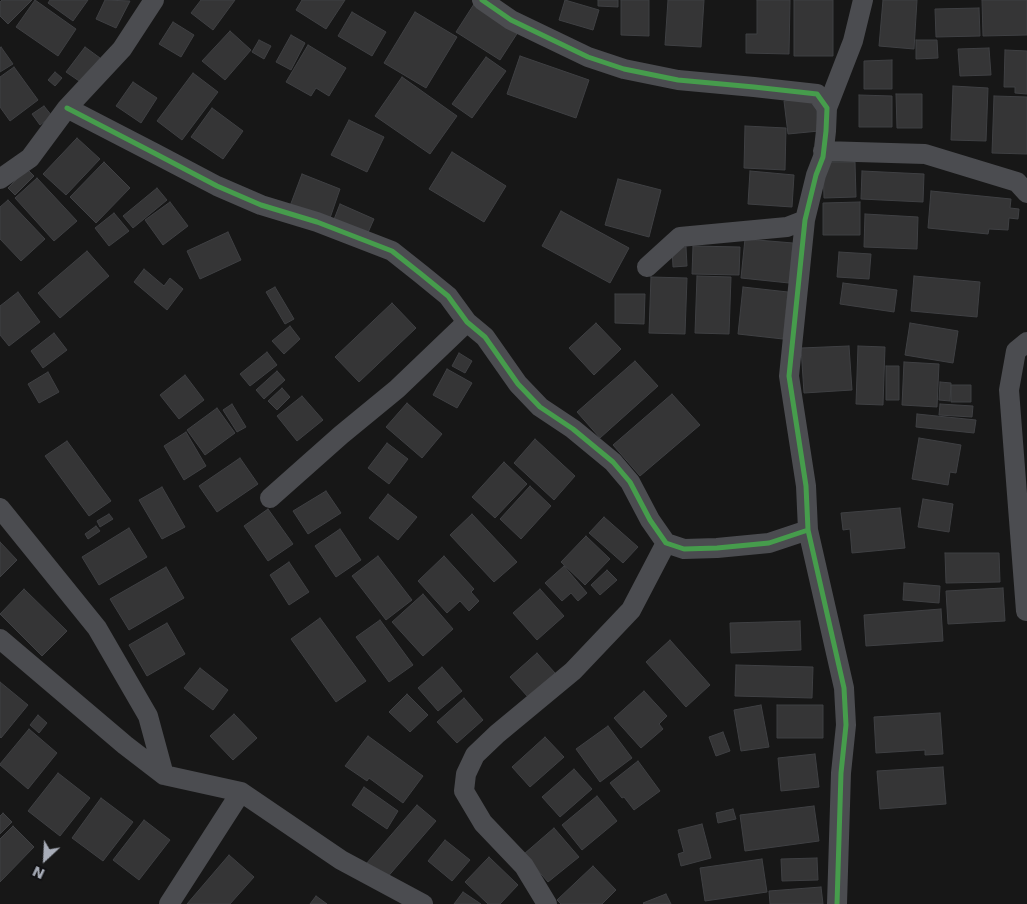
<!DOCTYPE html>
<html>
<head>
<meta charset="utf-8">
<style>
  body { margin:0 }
  #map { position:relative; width:1027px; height:904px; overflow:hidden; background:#171717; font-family:"DejaVu Sans",sans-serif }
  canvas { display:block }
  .north { position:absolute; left:20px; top:834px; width:50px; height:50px; -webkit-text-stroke:4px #111113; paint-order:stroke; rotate:205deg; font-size:14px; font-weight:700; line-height:20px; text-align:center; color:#a8adb8 }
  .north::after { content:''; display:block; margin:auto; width:18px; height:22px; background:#a8adb8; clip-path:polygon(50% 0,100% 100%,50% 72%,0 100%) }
</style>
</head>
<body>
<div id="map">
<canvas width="1027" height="904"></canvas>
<div class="north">N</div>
</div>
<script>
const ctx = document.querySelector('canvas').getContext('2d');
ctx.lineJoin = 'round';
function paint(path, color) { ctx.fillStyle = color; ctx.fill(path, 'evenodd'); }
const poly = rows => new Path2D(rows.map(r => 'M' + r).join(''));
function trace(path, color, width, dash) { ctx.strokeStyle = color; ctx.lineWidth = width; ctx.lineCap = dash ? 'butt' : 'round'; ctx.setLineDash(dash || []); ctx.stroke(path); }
const building = poly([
  [2,0,32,0,8,24,0,16,0,2,2,0],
  [35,0,76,29,58,56,16,27,35,0],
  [50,0,88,0,73,21,48,3,50,0],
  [105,0,130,1,116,28,96,19,105,0],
  [201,0,235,0,213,30,191,13,201,0],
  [302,0,345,0,326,29,296,10,302,0],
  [565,0,599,10,593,30,559,20,565,0],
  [598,0,618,0,618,7,598,6,598,0],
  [621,0,649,0,649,36,621,35,621,0],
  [668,0,704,0,701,47,665,45,668,0],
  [757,0,790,0,789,54,746,53,746,34,757,34,757,0],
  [794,0,833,0,833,56,794,56,794,0],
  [883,0,917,0,914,49,879,46,883,0],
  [982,0,1027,0,1027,35,983,36,982,0],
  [476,1,520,29,500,60,456,32,476,1],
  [979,8,980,36,936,37,935,9,979,8],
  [352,12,386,32,372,56,338,36,352,12],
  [415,12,457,37,426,88,384,63,415,12],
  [173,22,194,35,181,57,159,44,173,22],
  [230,31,251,50,225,80,202,61,230,31],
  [291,35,305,43,291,70,276,62,291,35],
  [259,40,271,46,264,59,252,52,259,40],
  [916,40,937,40,938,58,916,59,916,40],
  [308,45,346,68,329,96,316,88,311,96,286,82,308,45],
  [1,47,13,64,0,72,0,48,1,47],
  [85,47,100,58,82,83,66,72,85,47],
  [989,48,991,75,960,76,958,49,989,48],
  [1005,50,1027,51,1027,94,1015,93,1015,87,1004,87,1005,50],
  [520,56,589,80,576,118,507,94,520,56],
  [486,57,506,71,472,118,452,104,486,57],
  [892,60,892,89,864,89,864,61,892,60],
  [14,67,38,100,10,121,0,107,0,77,14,67],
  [55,72,62,78,55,86,48,80,55,72],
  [193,73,218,92,182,140,157,121,193,73],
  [402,77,457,116,430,154,375,116,402,77],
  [133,82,157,98,141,123,116,106,133,82],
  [953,86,988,88,986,141,951,140,953,86],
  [896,94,922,94,922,128,897,128,896,94],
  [859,95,892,96,892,127,859,127,859,95],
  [994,96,1027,97,1027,154,992,153,994,96],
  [815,97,819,131,788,134,784,101,815,97],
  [44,106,52,116,40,125,32,114,44,106],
  [212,108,243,131,223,159,191,137,212,108],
  [349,120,384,137,367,172,331,155,349,120],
  [745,126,786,128,785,170,744,168,745,126],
  [77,138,100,159,66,195,43,174,77,138],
  [452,152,506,186,484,222,429,189,452,152],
  [104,162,130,188,96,223,70,197,104,162],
  [823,162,855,162,856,197,824,198,823,162],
  [27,169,34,176,15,195,8,188,27,169],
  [750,171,794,175,792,207,748,204,750,171],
  [862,171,924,174,923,202,861,199,862,171],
  [302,174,340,189,329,221,290,206,302,174],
  [37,178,77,221,54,241,15,198,37,178],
  [618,179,661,190,649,237,605,225,618,179],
  [157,188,167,200,133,228,123,216,157,188],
  [931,191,1011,199,1010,208,1019,209,1018,219,1009,218,1008,230,989,229,988,234,928,228,931,191],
  [8,200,45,239,21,261,0,239,0,207,8,200],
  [170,202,188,226,163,245,145,220,170,202],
  [860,202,860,235,823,235,823,203,860,202],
  [340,204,374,219,366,237,333,222,340,204],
  [561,211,629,248,610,283,542,246,561,211],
  [114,213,129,231,109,246,95,228,114,213],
  [865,214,918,217,917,249,864,247,865,214],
  [228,232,241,260,200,279,187,251,228,232],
  [745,239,793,243,789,283,741,278,745,239],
  [693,246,740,247,739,275,692,274,693,246],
  [686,247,687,266,673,267,672,248,686,247],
  [87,251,109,276,60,318,38,293,87,251],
  [839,252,871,254,869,279,837,277,839,252],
  [144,269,164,286,170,278,183,289,167,310,134,282,144,269],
  [697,276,731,277,729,334,695,333,697,276],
  [914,276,980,282,977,317,911,311,914,276],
  [651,277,687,278,685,334,649,333,651,277],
  [843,283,897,290,894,312,840,304,843,283],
  [275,287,294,319,285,324,266,292,275,287],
  [743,287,788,292,783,339,738,334,743,287],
  [18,292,40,322,9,346,0,335,0,306,18,292],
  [615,294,645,294,644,324,615,323,615,294],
  [392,303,416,328,359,382,335,357,392,303],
  [596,323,621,349,594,375,569,348,596,323],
  [910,323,958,331,953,363,905,355,910,323],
  [290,326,300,339,284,354,272,341,290,326],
  [54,333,67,350,43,368,31,351,54,333],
  [849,346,852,390,804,393,801,348,849,346],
  [858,346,885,347,883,405,856,404,858,346],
  [267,352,277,365,250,386,240,374,267,352],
  [459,353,472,361,465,373,452,366,459,353],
  [635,361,658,386,600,438,577,412,635,361],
  [904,362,939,364,937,407,902,405,904,362],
  [886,366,899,366,899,400,886,400,886,366],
  [447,369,472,383,457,408,433,395,447,369],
  [277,371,285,380,264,399,256,390,277,371],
  [48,372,59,392,39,403,28,384,48,372],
  [185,375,204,400,179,419,160,395,185,375],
  [940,382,951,383,950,401,939,400,940,382],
  [951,385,971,385,971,402,951,402,951,385],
  [282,388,290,397,277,410,268,401,282,388],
  [672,394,700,425,640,476,613,445,672,394],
  [302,396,323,420,297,441,277,416,302,396],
  [407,403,442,434,422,458,386,427,407,403],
  [232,404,246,427,237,432,223,410,232,404],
  [940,404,973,406,972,417,939,415,940,404],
  [217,408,235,433,205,455,187,430,217,408],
  [917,414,976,420,974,433,916,427,917,414],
  [186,432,206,466,184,480,164,446,186,432],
  [919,438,961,445,956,473,950,472,948,485,912,479,919,438],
  [535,439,575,476,554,500,514,463,535,439],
  [67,441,111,501,89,516,45,456,67,441],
  [387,443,408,459,389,484,368,468,387,443],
  [240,458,258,484,217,512,199,486,240,458],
  [504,462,527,484,495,518,472,497,504,462],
  [530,486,551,506,521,539,500,519,530,486],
  [162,487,185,527,162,539,139,500,162,487],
  [326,491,341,513,308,534,293,511,326,491],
  [388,494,417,517,398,540,369,518,388,494],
  [923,499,953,504,949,532,918,527,923,499],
  [900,508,905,548,852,553,850,529,843,530,841,513,900,508],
  [268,509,293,544,268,561,244,526,268,509],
  [109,514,113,519,100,527,97,521,109,514],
  [472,514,517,562,494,582,450,535,472,514],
  [604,517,638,547,623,563,589,533,604,517],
  [96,526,100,531,88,539,85,534,96,526],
  [129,528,147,557,99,585,82,557,129,528],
  [340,529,361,560,336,577,315,546,340,529],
  [586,536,610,559,585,585,561,562,586,536],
  [0,542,17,560,0,577,0,542],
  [945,553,999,553,1000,582,946,583,945,553],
  [378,556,412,600,386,620,352,576,378,556],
  [444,556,474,589,471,592,479,601,469,611,460,601,447,613,418,581,444,556],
  [289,562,309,592,289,605,270,575,289,562],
  [564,566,587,593,578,601,571,593,562,601,545,583,564,566],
  [166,567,184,598,129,630,110,599,166,567],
  [607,570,617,580,600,595,591,585,607,570],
  [904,583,940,586,939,603,903,600,904,583],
  [1003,588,1005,621,948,624,946,591,1003,588],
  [24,589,67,631,42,656,0,614,24,589],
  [540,589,564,616,537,640,513,613,540,589],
  [423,594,453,629,423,656,392,622,423,594],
  [941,609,943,641,866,646,864,615,941,609],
  [320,618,366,681,336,702,291,639,320,618],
  [380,620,413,665,389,682,356,637,380,620],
  [800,621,801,650,731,653,730,623,800,621],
  [167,623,185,654,147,676,129,645,167,623],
  [670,640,710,685,686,707,646,662,670,640],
  [537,653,555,673,528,697,510,677,537,653],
  [736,665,813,667,812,698,735,696,736,665],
  [442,667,462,691,438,711,418,688,442,667],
  [200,668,228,690,213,710,184,688,200,668],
  [0,682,28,705,1,738,0,737,0,682],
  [644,691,667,716,659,724,663,729,641,748,614,718,644,691],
  [407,694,428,715,410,732,389,712,407,694],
  [464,698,483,720,457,743,437,722,464,698],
  [761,705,769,747,741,751,734,710,761,705],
  [777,705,823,705,823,738,777,738,777,705],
  [940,713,943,754,925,755,925,750,876,753,874,717,940,713],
  [234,714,257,738,233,760,210,736,234,714],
  [38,715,47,723,39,733,30,725,38,715],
  [608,726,632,758,600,782,576,749,608,726],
  [29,729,57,753,28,789,0,765,0,764,29,729],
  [723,732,730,751,716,756,709,737,723,732],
  [368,736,423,776,403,803,369,778,367,781,345,766,368,736],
  [545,737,564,757,530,787,512,767,545,737],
  [815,754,819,787,781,791,778,758,815,754],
  [638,761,660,791,634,810,624,797,622,798,610,783,638,761],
  [943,767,946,804,880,809,877,771,943,767],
  [574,769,592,789,560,817,542,797,574,769],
  [58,773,90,798,60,836,28,811,58,773],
  [364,787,398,811,387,829,352,805,364,787],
  [597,796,617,821,582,850,562,825,597,796],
  [101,798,133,822,103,861,72,838,101,798],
  [417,805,436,821,385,880,366,864,417,805],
  [814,806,819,841,745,851,740,815,814,806],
  [733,809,736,819,718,823,716,813,733,809],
  [3,813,12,822,0,834,0,816,3,813],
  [144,820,170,840,139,880,113,860,144,820],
  [702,824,711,858,681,866,678,854,684,852,678,830,702,824],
  [13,826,34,847,0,882,0,839,13,826],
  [554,828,579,857,548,882,524,854,554,828],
  [445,840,470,860,452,881,428,861,445,840],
  [229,855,254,877,230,904,187,904,229,855],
  [489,857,518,885,500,904,488,904,465,882,489,857],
  [817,858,818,880,782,881,781,859,817,858],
  [762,859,767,892,705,901,700,868,762,859],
  [593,866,616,890,602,904,561,904,557,900,593,866],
  [821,887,823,904,770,904,769,891,821,887],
  [463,892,481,904,454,904,463,892],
  [666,894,671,904,644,904,643,903,666,894],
  [316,896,327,904,310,904,316,896]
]);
paint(building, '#353536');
trace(building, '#3f4043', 1);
trace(poly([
  [482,0,511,20,588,57,624,69,678,80,754,87,817,94,827,108,826,131,823,157,816,175,805,220,789,376,806,486,808,530,844,688,846,725,841,773,837,904],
  [67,108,156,154,217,186,261,205,317,222,392,251,421,274,448,296,467,322,485,337,518,384,540,407,573,429,613,462,630,482,650,520,666,543,684,549,717,548,769,543,808,530],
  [827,108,853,41,863,0],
  [823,151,925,154,1017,182,1027,193],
  [0,179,30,158,67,108,122,49,154,0],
  [647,267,680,237,787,227,805,220],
  [270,498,341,435,397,389,467,322],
  [0,508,97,628,148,716,164,775],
  [1026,611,1009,390,1016,351,1027,342],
  [0,639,125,745,164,775,241,792,341,860,423,904],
  [169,904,241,792],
  [547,904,524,866,483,823,464,791,466,774,475,755,497,734,573,671,631,610,666,543]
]), '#4b4c50', 20);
trace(poly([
  [482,0,511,20,588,57,624,69,678,80,754,87,817,94,827,108,826,131,823,157,816,175,805,220,789,376,806,486,808,530,844,688,846,725,841,773,837,904],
  [67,108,156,154,217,186,261,205,317,222,392,251,421,274,448,296,467,322,485,337,518,384,540,407,573,429,613,462,630,482,650,520,666,543,684,549,717,548,769,543,808,530]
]), '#469c4c', 5);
</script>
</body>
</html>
